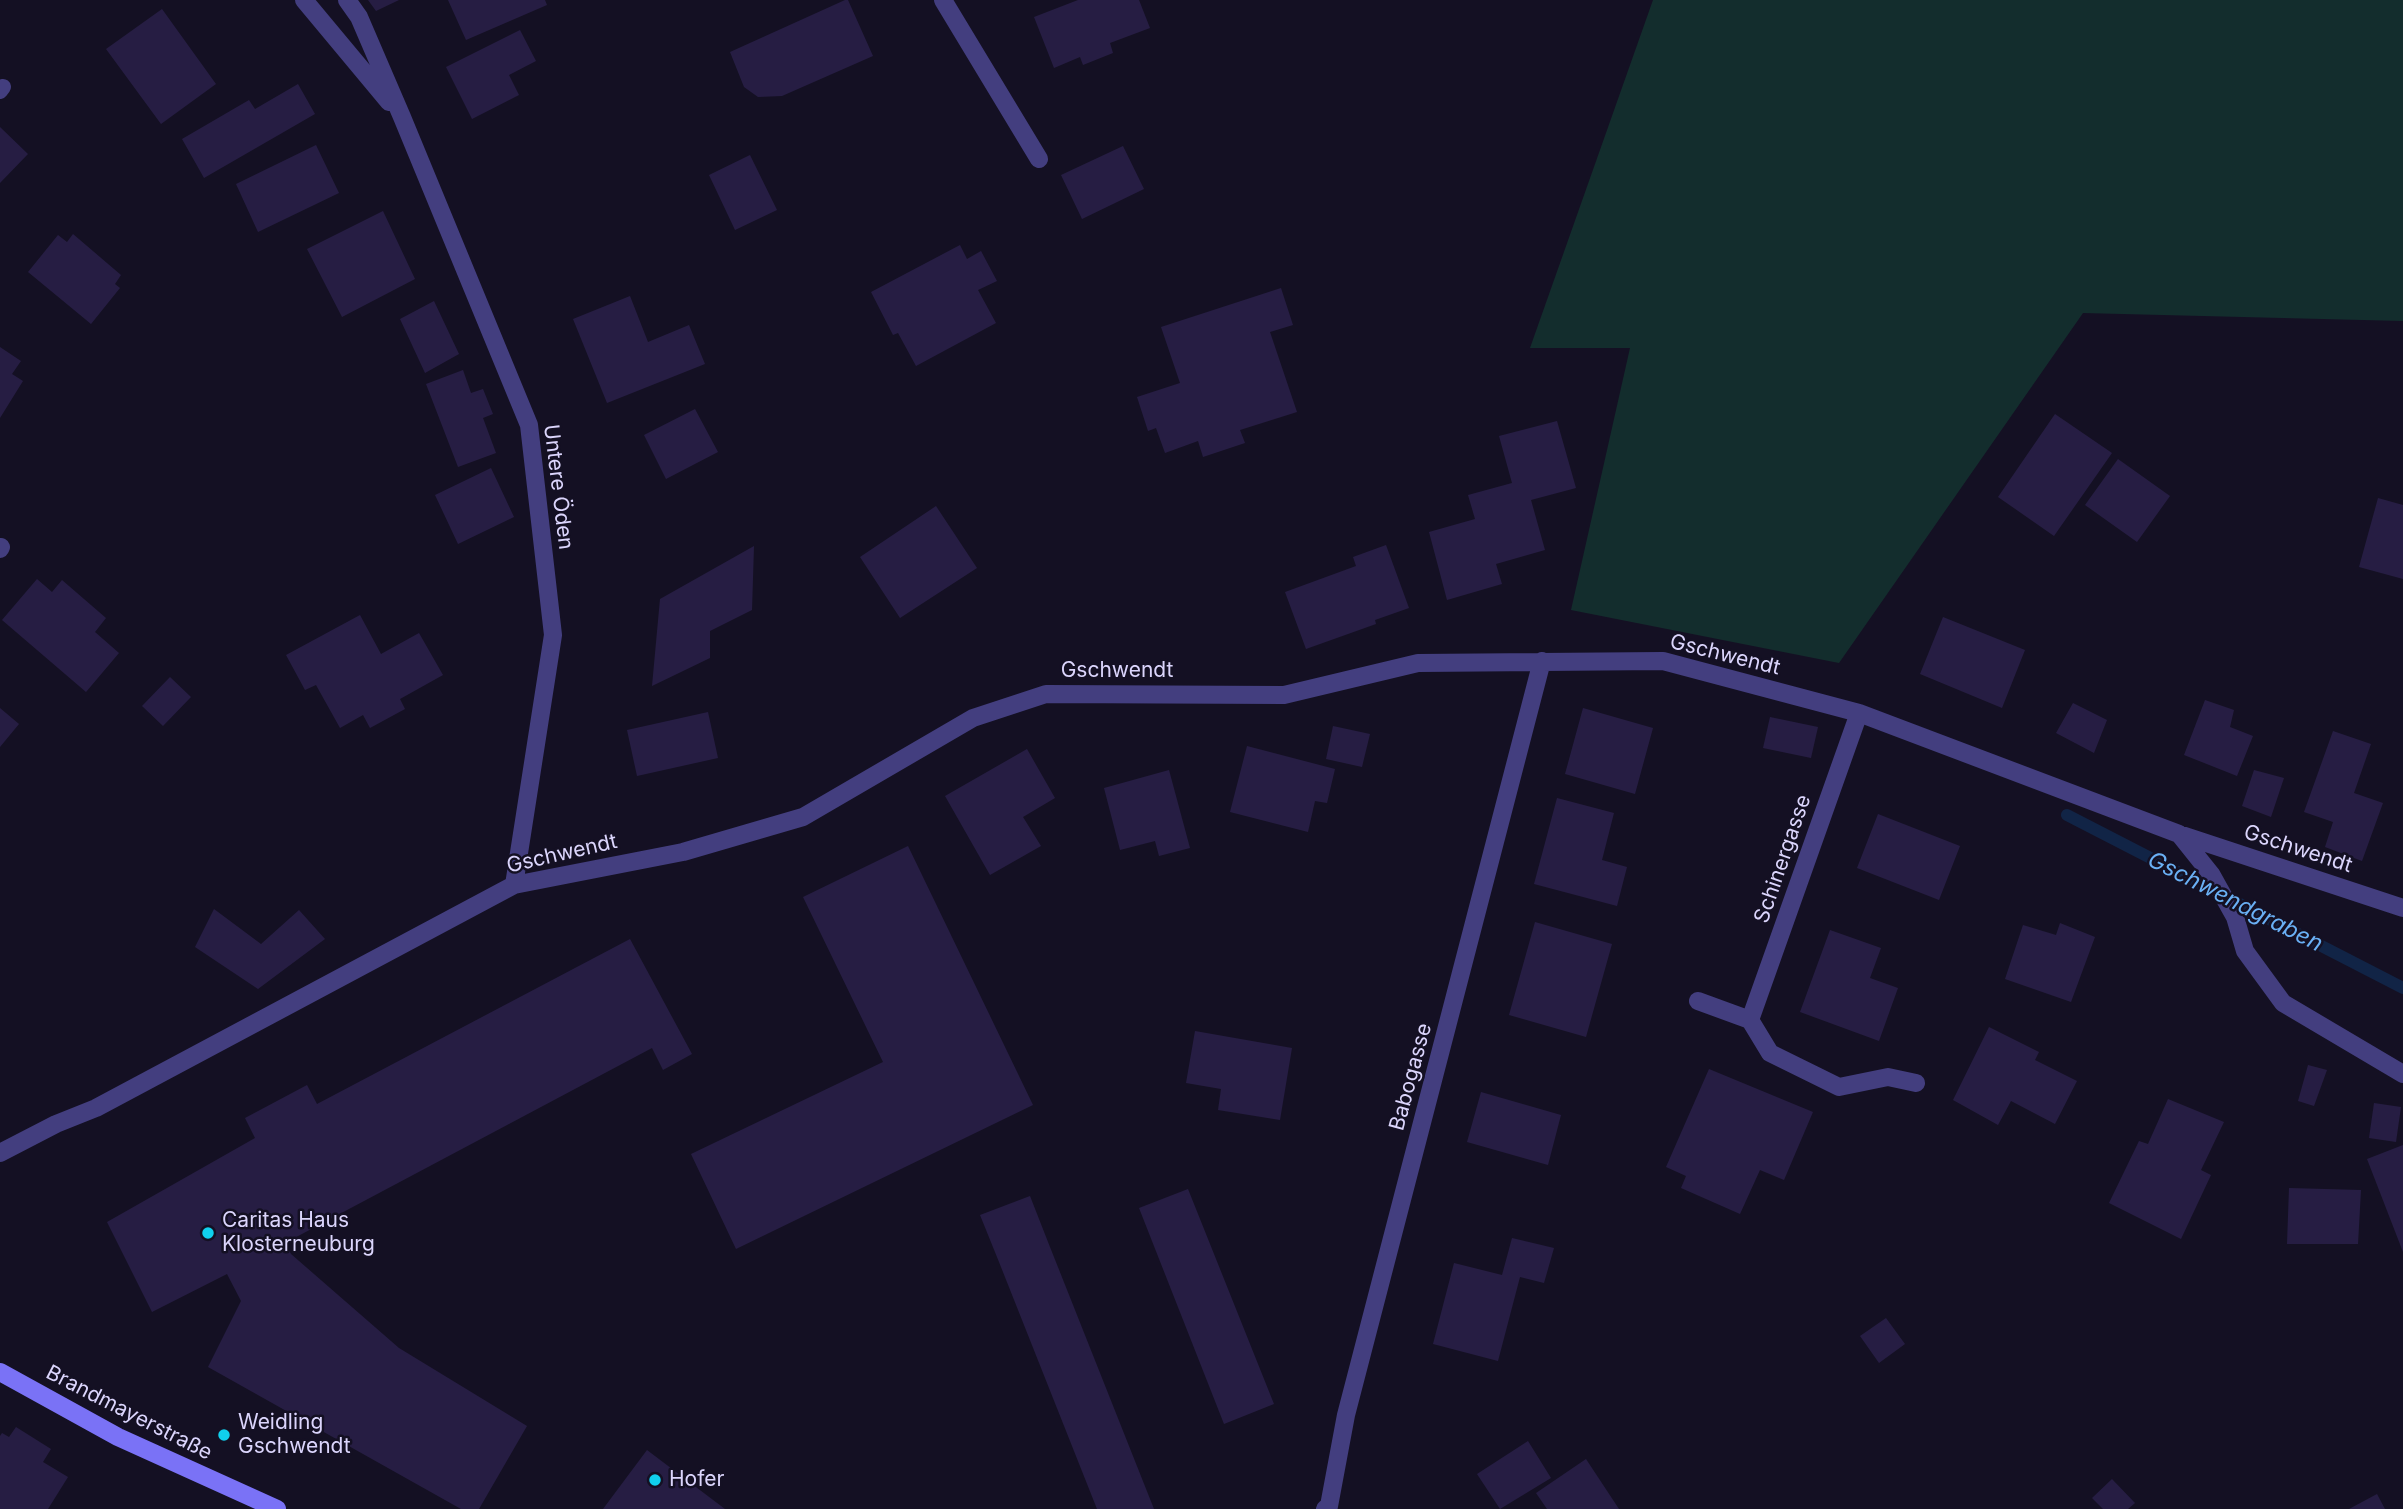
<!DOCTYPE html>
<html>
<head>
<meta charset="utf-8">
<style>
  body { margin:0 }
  canvas { display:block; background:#141023 }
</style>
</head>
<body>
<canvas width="2403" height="1509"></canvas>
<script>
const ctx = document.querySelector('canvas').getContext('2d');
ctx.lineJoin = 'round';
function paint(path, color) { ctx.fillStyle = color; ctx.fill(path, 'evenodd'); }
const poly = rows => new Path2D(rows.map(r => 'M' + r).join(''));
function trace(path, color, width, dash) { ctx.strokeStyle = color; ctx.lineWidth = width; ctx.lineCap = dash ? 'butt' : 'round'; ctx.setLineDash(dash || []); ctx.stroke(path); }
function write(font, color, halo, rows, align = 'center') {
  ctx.font = font + ' Inter,sans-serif'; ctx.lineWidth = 5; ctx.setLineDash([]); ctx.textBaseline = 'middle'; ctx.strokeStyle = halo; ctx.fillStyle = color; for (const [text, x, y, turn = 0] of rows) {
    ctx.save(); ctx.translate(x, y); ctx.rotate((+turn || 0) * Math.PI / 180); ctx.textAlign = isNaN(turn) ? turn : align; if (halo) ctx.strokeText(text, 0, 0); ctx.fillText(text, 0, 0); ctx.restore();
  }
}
paint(poly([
  [1653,0,2403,0,2403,321,2083,313,1839,663,1571,610,1630,348,1530,348]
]), '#132d2d');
trace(poly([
  [2067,815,2403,988]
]), '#112446', 12);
paint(poly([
  [368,0,399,0,376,11],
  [448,0,545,0,547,5,466,40],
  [845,0,848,0,873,56,782,96,758,97,744,87,730,52],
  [1078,0,1139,0,1150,28,1110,43,1113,53,1083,65,1080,57,1054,68,1034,17],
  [162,9,216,84,161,124,106,49],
  [520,30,536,61,509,75,519,95,472,119,446,67],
  [298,84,315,114,204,178,182,139,249,100,255,109],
  [0,127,28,154,0,183],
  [316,145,339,193,258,232,236,184],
  [1123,146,1144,189,1082,219,1061,175],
  [750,155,777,210,735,230,709,175],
  [383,211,415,279,342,317,307,249],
  [73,234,121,275,115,284,120,288,91,324,28,272,58,235,67,242],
  [960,245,967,259,981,251,997,281,978,290,996,323,916,366,898,333,893,335,871,292],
  [1281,288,1293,325,1270,332,1297,412,1240,430,1245,443,1203,457,1198,441,1165,453,1156,428,1148,431,1137,397,1180,383,1161,327],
  [630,296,648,342,689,325,705,364,607,403,573,319],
  [434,301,459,354,425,373,400,319],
  [0,347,21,361,12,374,23,381,0,418],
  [463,370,471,393,483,389,493,414,483,418,496,453,458,467,426,384],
  [695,409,718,452,666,479,644,435],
  [2055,414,2112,453,2054,536,1998,497],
  [1557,421,1576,488,1531,500,1545,550,1496,564,1502,584,1447,600,1429,532,1475,519,1468,495,1512,483,1499,436],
  [2118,459,2170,496,2137,542,2085,505],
  [491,468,514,517,458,544,435,495],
  [2378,498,2403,505,2403,579,2359,567],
  [936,506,977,568,900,618,860,557],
  [1386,545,1409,608,1375,620,1376,624,1306,649,1285,592,1356,566,1353,557],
  [754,546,752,610,710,631,710,658,652,686,660,599],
  [37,579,52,592,62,580,106,618,95,632,119,653,86,692,2,620],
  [360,615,381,654,419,633,443,675,400,699,405,709,370,728,363,715,340,728,316,685,305,690,286,655],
  [1943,617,2025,650,2002,708,1920,674],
  [170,677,191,697,163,726,142,706],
  [2205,700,2234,710,2230,727,2253,736,2237,776,2184,755],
  [2073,703,2107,720,2094,753,2056,733],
  [0,708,19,724,0,747],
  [1583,708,1653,728,1635,794,1565,774],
  [708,712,718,758,637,776,627,730],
  [1770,717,1818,727,1811,758,1763,748],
  [1333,726,1370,734,1362,767,1326,759],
  [2333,731,2371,744,2354,793,2383,803,2362,861,2325,847,2333,822,2304,812],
  [1247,746,1335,769,1327,803,1315,801,1308,832,1230,812],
  [1027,749,1055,798,1023,817,1041,846,990,875,945,796],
  [1169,770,1190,848,1159,856,1155,841,1120,850,1104,788],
  [2254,770,2284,778,2271,817,2242,806],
  [1557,798,1614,813,1602,860,1627,867,1617,906,1534,884],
  [1878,814,1960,846,1939,900,1857,868],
  [908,846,1033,1105,736,1249,691,1154,883,1062,803,897],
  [214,909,261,944,299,910,325,939,258,989,195,947],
  [1535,922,1612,944,1586,1037,1509,1015],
  [2060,923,2095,937,2071,1002,2005,979,2023,925,2056,935],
  [1830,930,1881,948,1870,978,1898,988,1879,1041,1800,1012],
  [630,939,692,1054,663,1070,652,1048,285,1243,291,1254,399,1348,527,1426,479,1509,461,1509,208,1367,241,1301,227,1274,152,1312,107,1222,255,1138,245,1118,307,1085,317,1104],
  [1989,1027,2039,1052,2035,1060,2077,1081,2055,1124,2011,1101,1998,1125,1953,1100],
  [1195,1031,1292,1048,1280,1120,1218,1110,1221,1089,1186,1083],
  [2308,1065,2327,1070,2314,1106,2298,1101],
  [1709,1069,1813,1112,1784,1180,1760,1170,1740,1214,1681,1188,1686,1176,1666,1167],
  [1481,1092,1561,1115,1548,1165,1467,1142],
  [2168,1099,2224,1122,2201,1170,2211,1175,2181,1239,2109,1203,2139,1141,2148,1144],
  [2374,1103,2401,1107,2396,1142,2369,1138],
  [2403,1145,2403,1252,2367,1159],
  [2289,1188,2361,1190,2358,1244,2287,1244],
  [1188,1189,1274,1404,1224,1424,1139,1208],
  [1030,1196,1048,1242,1154,1509,1097,1509,999,1262,980,1215],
  [1512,1238,1554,1248,1544,1283,1520,1277,1498,1361,1433,1344,1454,1263,1502,1275],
  [1886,1318,1905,1344,1879,1363,1860,1336],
  [16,1427,51,1449,43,1462,68,1477,48,1509,0,1509,0,1436,2,1433,9,1437],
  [1528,1441,1551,1478,1500,1509,1477,1474],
  [647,1450,725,1509,603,1509],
  [1586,1459,1619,1509,1547,1509,1536,1493],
  [2112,1479,2135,1503,2128,1509,2103,1509,2092,1498],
  [2377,1494,2385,1509,2349,1509]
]), '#261d43');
trace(poly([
  [0,91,3,87]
]), '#433e7f', 16);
trace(poly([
  [304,0,389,102],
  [347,0,359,17,402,117,529,425,553,635,514,885],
  [943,0,1039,159],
  [0,549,1,547],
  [2179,834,2211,874,2235,917,2245,951,2283,1003,2403,1074],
  [1698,1001,1750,1020,1770,1053,1839,1087,1888,1077,1916,1083],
  [1750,1020,1859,713],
  [0,1153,56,1124,96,1108,514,885,683,852,803,817,973,718,1046,694,1284,695,1418,663,1663,661,1859,713,2179,834,2403,908],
  [1325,1509,1329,1506,1346,1415,1542,661]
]), '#433e7f', 18);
trace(poly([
  [0,1372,118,1437,277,1509]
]), '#7a72f6', 18);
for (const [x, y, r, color] of [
  [208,1233,7,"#10d0ed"],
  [224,1435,7,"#10d0ed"],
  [655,1480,7,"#10d0ed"]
]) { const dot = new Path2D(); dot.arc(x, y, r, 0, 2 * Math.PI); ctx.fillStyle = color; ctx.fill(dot); trace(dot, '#141023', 2.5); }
write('21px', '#dbd5fc', '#141023', [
  ["Untere Öden",558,487,83],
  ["Gschwendt",1725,655,14],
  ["Gschwendt",1117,671],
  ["Gschwendt",2298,849,18],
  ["Gschwendt",562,854,-13],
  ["Schinergasse",1783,859,-71],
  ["Babogasse",1411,1077,-75],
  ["Brandmayerstraße",129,1413,27]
]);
write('21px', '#dbd5fc', '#141023', [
  ["Caritas Haus",222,1221],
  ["Klosterneuburg",222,1245],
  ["Weidling",238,1423],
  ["Gschwendt",238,1447],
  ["Hofer",669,1480]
], 'left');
write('italic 23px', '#6ab0f5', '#141023', [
  ["Gschwendgraben",2235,902,27]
]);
</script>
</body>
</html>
